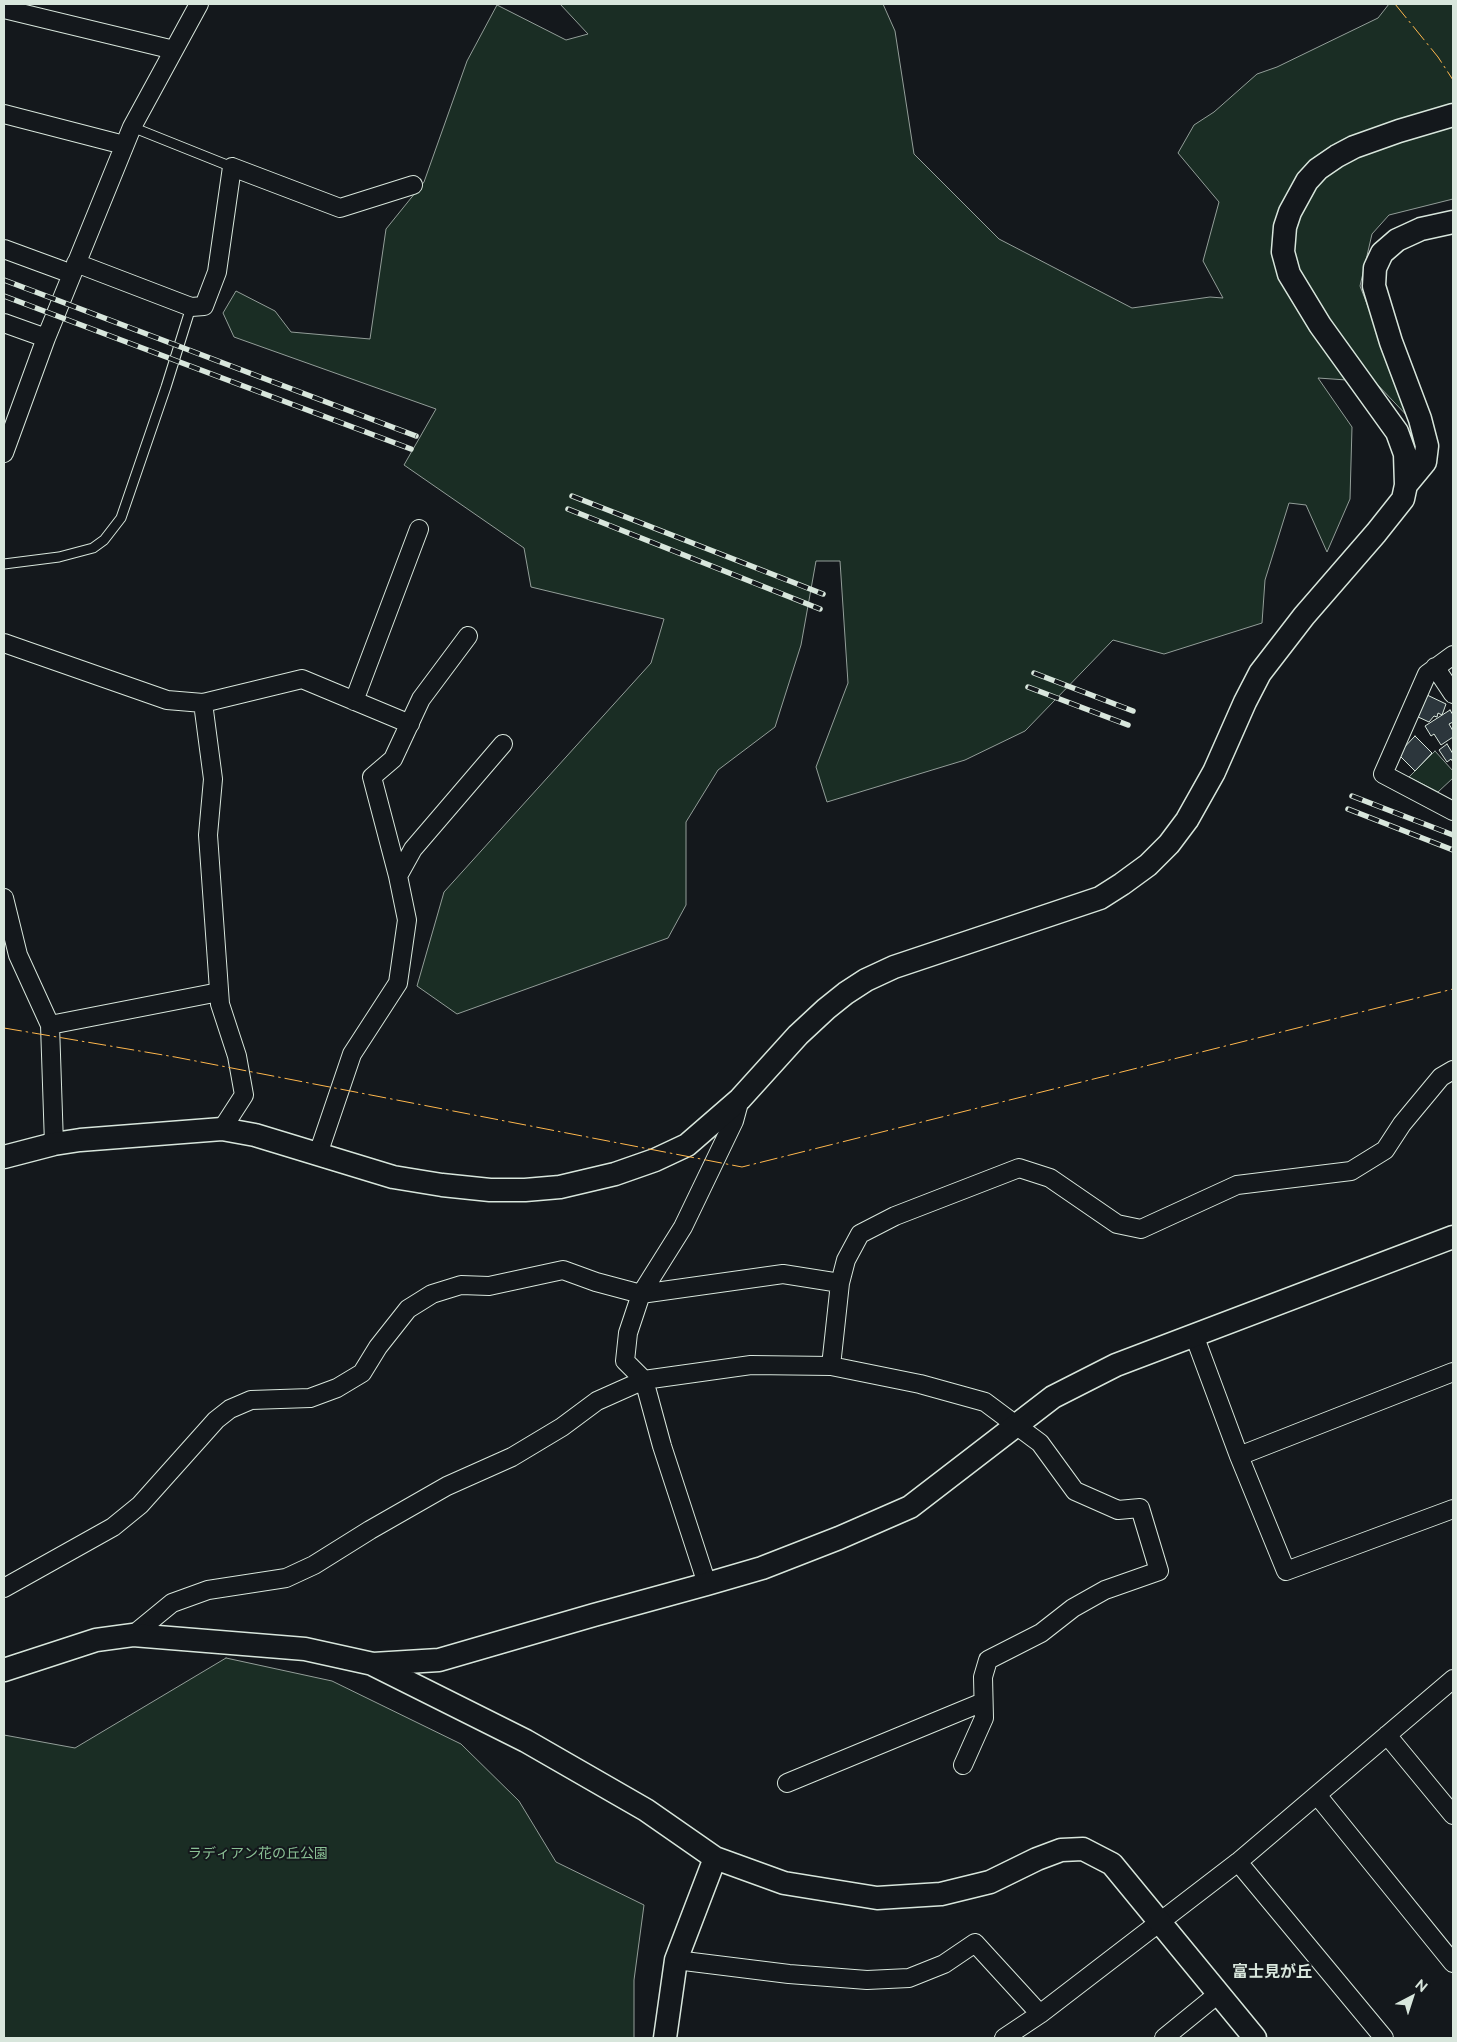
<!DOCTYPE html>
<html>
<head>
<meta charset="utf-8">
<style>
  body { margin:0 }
  #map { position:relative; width:1457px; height:2042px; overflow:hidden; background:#14181c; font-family:Raleway,sans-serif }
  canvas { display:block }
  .frame { position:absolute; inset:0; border:5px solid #d8e6dc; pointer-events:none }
  .north { position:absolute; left:1387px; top:1972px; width:50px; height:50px; -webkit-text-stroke:4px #14181c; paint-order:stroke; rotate:40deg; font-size:14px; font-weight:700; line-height:20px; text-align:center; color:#d8e6dc }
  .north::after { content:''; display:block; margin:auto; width:18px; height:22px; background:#d8e6dc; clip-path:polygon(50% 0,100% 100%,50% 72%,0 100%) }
</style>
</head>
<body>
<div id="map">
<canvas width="1457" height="2042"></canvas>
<div class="frame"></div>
<div class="north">N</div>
</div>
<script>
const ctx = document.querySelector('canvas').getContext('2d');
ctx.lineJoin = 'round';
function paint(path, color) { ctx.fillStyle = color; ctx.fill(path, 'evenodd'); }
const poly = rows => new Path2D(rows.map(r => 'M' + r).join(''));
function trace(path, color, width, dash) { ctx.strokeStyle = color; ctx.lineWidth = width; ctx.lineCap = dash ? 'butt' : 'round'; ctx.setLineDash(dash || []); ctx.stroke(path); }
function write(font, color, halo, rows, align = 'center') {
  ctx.font = font + ' Raleway,"Noto Sans JP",sans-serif'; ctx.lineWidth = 4; ctx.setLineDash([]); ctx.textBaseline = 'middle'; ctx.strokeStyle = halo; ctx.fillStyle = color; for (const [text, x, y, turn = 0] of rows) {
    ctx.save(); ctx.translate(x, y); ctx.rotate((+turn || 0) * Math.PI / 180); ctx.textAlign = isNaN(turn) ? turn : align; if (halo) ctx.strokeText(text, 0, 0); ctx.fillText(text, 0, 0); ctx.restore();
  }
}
const green = poly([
  [560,4,883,4,895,31,914,154,999,239,1132,308,1210,297,1223,298,1203,261,1219,202,1178,153,1194,125,1214,112,1257,74,1277,67,1378,18,1389,4,1453,4,1453,199,1389,215,1372,234,1360,286,1413,422,1375,382,1318,378,1352,427,1350,499,1327,552,1306,505,1289,503,1265,580,1262,623,1164,654,1113,640,1025,731,965,760,827,802,816,767,848,683,840,561,816,561,801,645,775,727,718,770,686,822,686,905,668,938,457,1014,417,986,444,892,651,663,664,619,531,587,524,548,404,465,436,409,234,337,223,313,236,291,275,311,291,332,370,339,386,229,424,182,467,61,497,5,566,40,588,34,560,4],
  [1435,751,1453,771,1453,778,1438,792,1409,777,1435,751],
  [226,1658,332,1681,461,1744,519,1801,556,1862,644,1905,634,1980,634,2038,4,2038,4,1735,75,1748,226,1658]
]);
paint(green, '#1a2d24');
trace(green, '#939e99', 1);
const building = poly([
  [1425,694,1446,704,1442,715,1438,713,1437,717,1434,716,1429,722,1416,716,1425,694],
  [1450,710,1453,715,1453,722,1449,724,1453,731,1453,737,1441,745,1434,734,1431,736,1425,726,1450,710],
  [1415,736,1432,753,1415,771,1398,754,1415,736],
  [1447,744,1453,754,1453,762,1451,759,1447,762,1439,750,1447,744]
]);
paint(building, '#2c363c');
trace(building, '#d8e6dc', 1);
const service = poly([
  [132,127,232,167],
  [4,564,59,557,93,548,104,540,121,518,166,387,191,307]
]);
const minor = poly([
  [4,9,174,50],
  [4,114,124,145],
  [4,249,72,274],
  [76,263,191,307,204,306,217,272,232,167,340,208,413,185],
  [4,323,46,338],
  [4,453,46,338,132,127,199,4],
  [4,643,167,700,203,703,213,779,208,835,220,1004,237,1056,244,1095,222,1129],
  [1453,655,1427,674,1383,774,1453,811],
  [1435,667,1453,694],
  [354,701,419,529],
  [203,703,302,679,410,724],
  [398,876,413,849,503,744],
  [4,898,18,955,50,1025,54,1144],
  [50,1025,219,992],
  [318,1154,352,1054,398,983,407,920,398,876,372,777,393,759,421,699,468,636],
  [1194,1335,1239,1456,1453,1372],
  [831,1366,840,1283,846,1260,860,1234,895,1216,1019,1168,1050,1178,1117,1224,1141,1229,1237,1185,1351,1171,1385,1150,1402,1124,1441,1077,1453,1070],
  [1239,1456,1286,1571,1453,1509],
  [707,1584,662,1446,644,1380,625,1361,628,1333,641,1294,683,1227,734,1121,740,1099],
  [4,1588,113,1527,140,1505,216,1420,230,1409,251,1400,310,1398,337,1388,362,1373,378,1347,408,1309,432,1294,461,1285,489,1286,563,1270,596,1282,641,1294,783,1274,840,1283],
  [133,1635,172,1603,208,1590,286,1578,314,1565,370,1530,447,1486,512,1457,562,1427,597,1401,644,1380,751,1365,831,1366,920,1384,985,1402,1040,1443,1075,1491,1118,1510,1140,1508,1159,1571,1105,1590,1073,1608,1041,1633,988,1660,983,1677,984,1718,963,1765],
  [1387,1735,1453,1815],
  [787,1783,983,1702],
  [1317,1795,1453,1963],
  [1238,1862,1384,2038],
  [676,1960,789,1974,867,1980,909,1978,944,1964,975,1943,1040,2014],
  [1004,2038,1040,2014,1238,1862,1453,1679],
  [1164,2038,1218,1994]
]);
const tertiary = poly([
  [1406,485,1425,462,1427,446,1420,419,1391,342,1374,286,1375,268,1382,253,1397,240,1421,229,1453,222],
  [4,1157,54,1144,80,1140,222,1129,255,1135,393,1177,442,1185,490,1190,525,1190,560,1187,615,1174,655,1160,687,1145,740,1099,798,1035,826,1009,846,993,866,980,894,967,1100,898,1122,884,1148,865,1169,844,1187,820,1214,772,1245,702,1260,673,1304,616,1376,533,1403,499,1406,485,1405,454,1397,432,1320,325,1289,274,1283,252,1285,227,1290,212,1307,181,1318,169,1337,156,1354,147,1399,131,1453,115],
  [374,1665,526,1741,646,1810,715,1858,784,1883,877,1898,941,1894,990,1882,1037,1859,1061,1850,1083,1849,1112,1864,1255,2038],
  [4,1670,96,1640,133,1635,305,1649,373,1664,439,1660,594,1615,707,1584,762,1568,839,1538,910,1507,1053,1397,1116,1365,1453,1237],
  [665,2038,676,1960,715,1858]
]);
trace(service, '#d8e6dc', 11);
trace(minor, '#d8e6dc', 20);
trace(tertiary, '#d8e6dc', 25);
trace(service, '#14181c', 9);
trace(minor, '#14181c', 18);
trace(tertiary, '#14181c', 22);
const rail = poly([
  [4,280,416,436],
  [4,296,411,449],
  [572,496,823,594],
  [568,509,820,609],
  [1034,673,1133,711],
  [1028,687,1128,725],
  [1352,796,1453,835],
  [1348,809,1453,850]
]);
trace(rail, '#d8e6dc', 5.5);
trace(rail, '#14181c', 4, [11]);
trace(poly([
  [1395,4,1438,57,1453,80],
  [4,1028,175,1057,742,1167,1453,989]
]), '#ffb74d', 1, [18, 4, 2.5, 4]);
write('14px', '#8ac095', '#14181c', [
  ["ラディアン花の丘公園",258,1854]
]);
write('bold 16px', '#d8e6dc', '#14181c', [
  ["富士見が丘",1272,1972]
]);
</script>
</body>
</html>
